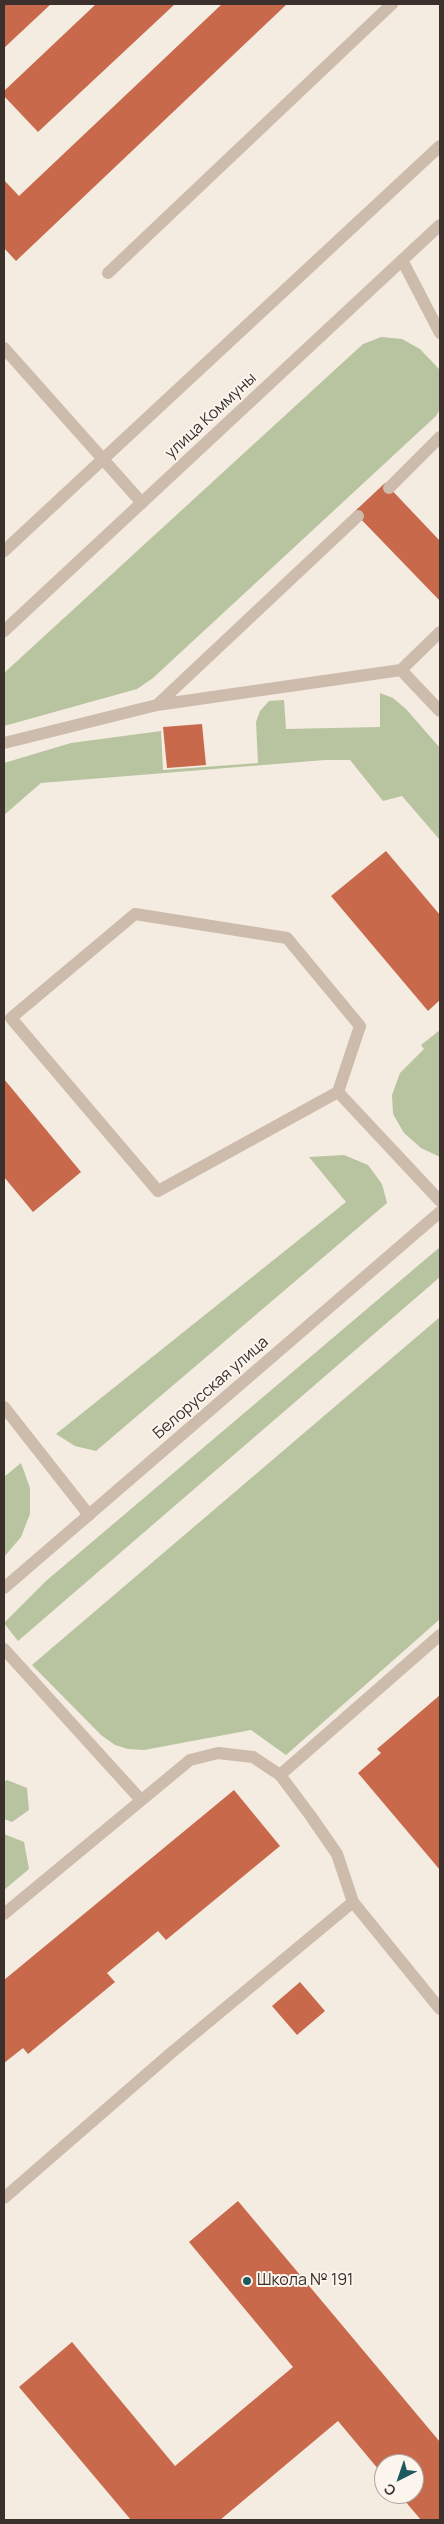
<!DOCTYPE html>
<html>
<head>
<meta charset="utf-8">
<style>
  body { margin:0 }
  #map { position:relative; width:444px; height:2524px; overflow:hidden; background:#f4ebe1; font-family:Manrope,sans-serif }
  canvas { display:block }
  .frame { position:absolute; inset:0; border:5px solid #3b302b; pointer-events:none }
  .north { position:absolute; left:374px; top:2454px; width:50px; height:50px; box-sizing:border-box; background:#fbf5ee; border:1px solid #aea6a0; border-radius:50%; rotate:221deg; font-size:14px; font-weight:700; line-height:20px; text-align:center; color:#3b302b }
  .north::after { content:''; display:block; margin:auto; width:18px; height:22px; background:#1f5a5e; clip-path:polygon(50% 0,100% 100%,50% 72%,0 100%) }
</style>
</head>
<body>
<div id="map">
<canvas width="444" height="2524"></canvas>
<div class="frame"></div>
<div class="north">С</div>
</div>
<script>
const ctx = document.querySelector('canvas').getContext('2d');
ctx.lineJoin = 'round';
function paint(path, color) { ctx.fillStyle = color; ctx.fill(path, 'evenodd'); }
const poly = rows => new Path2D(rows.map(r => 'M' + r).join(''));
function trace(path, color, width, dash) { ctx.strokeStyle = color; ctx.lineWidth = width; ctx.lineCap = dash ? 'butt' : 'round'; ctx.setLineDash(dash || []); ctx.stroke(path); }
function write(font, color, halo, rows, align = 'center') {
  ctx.font = font + ' Manrope,sans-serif'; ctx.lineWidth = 4; ctx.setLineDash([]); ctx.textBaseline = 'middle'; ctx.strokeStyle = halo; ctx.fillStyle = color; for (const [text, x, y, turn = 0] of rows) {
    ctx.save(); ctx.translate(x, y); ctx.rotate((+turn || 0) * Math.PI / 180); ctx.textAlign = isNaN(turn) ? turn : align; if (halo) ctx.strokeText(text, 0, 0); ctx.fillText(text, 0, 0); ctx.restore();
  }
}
paint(poly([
  [381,337,402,339,420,349,439,369,440,409,436,416,153,678,137,689,4,726,4,673,363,344],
  [380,693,393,698,406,709,440,748,440,840,402,796,383,801,350,760,325,760,41,783,4,815,4,763,71,743,161,731,163,770,258,763,256,722,260,711,269,701,284,700,286,729,380,727],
  [440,1030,440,1157,421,1148,404,1133,393,1114,392,1095,400,1073,424,1049,421,1045],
  [344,1155,368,1165,382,1184,387,1203,96,1451,75,1446,56,1434,346,1202,309,1157],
  [440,1247,440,1277,18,1641,4,1623,46,1581],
  [440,1317,440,1619,286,1755,251,1730,144,1750,128,1749,115,1745,101,1735,32,1665],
  [21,1463,30,1488,30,1514,21,1537,4,1557,4,1477],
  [7,1780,27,1788,29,1810,12,1822,4,1819,4,1782],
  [4,1834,24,1842,29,1869,4,1890]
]), '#b8c4a0');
paint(poly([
  [4,4,51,4,4,48],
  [96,4,175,4,38,132,4,96,4,91],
  [222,4,287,4,16,261,4,248,4,180,19,196],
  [385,483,440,541,440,601,354,512],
  [202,724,206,765,167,768,163,727],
  [386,851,440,915,440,1000,428,1011,331,896],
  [4,1079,81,1172,33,1212,4,1177],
  [440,1695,440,1870,358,1773,381,1753,377,1749],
  [234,1790,280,1846,166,1940,158,1931,107,1973,115,1982,28,2054,23,2048,4,2063,4,1980],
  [300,1982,325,2011,297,2035,272,2006],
  [238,2201,440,2442,440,2520,421,2520,399,2494,414,2494,414,2464,384,2464,384,2476,338,2421,220,2520,131,2520,19,2387,72,2342,175,2466,293,2367,189,2242]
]), '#c8694b');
trace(poly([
  [402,260,440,333],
  [108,273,392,4],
  [4,348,142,503],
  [389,488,440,437],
  [401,670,440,632],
  [157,705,401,670,440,711],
  [4,743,157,705,358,516],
  [135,914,287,938,360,1026,338,1092,158,1191,11,1018,135,914],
  [338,1092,440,1201],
  [4,1407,89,1515],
  [4,1649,141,1800],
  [280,1775,440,1635],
  [4,1914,190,1760,218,1753,253,1757,280,1775,310,1815,337,1854,353,1902,440,2009],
  [4,2198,171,2053,353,1902]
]), '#cdbbac', 12);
trace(poly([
  [4,1588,440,1212]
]), '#cdbbac', 12);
trace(poly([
  [4,551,440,146],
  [4,631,440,225]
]), '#cdbbac', 12);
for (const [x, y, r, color] of [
  [247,2281,5,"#1f5a5e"]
]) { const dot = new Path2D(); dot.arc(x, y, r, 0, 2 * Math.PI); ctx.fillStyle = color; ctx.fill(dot); trace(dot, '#fbf5ee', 2); }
write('16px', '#3b302b', '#fbf5ee', [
  ["улица Коммуны",211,416,-43],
  ["Белорусская улица",211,1388,-41]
]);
write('16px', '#3b302b', '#fbf5ee', [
  ["Школа № 191",257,2281]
], 'left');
</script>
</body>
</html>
